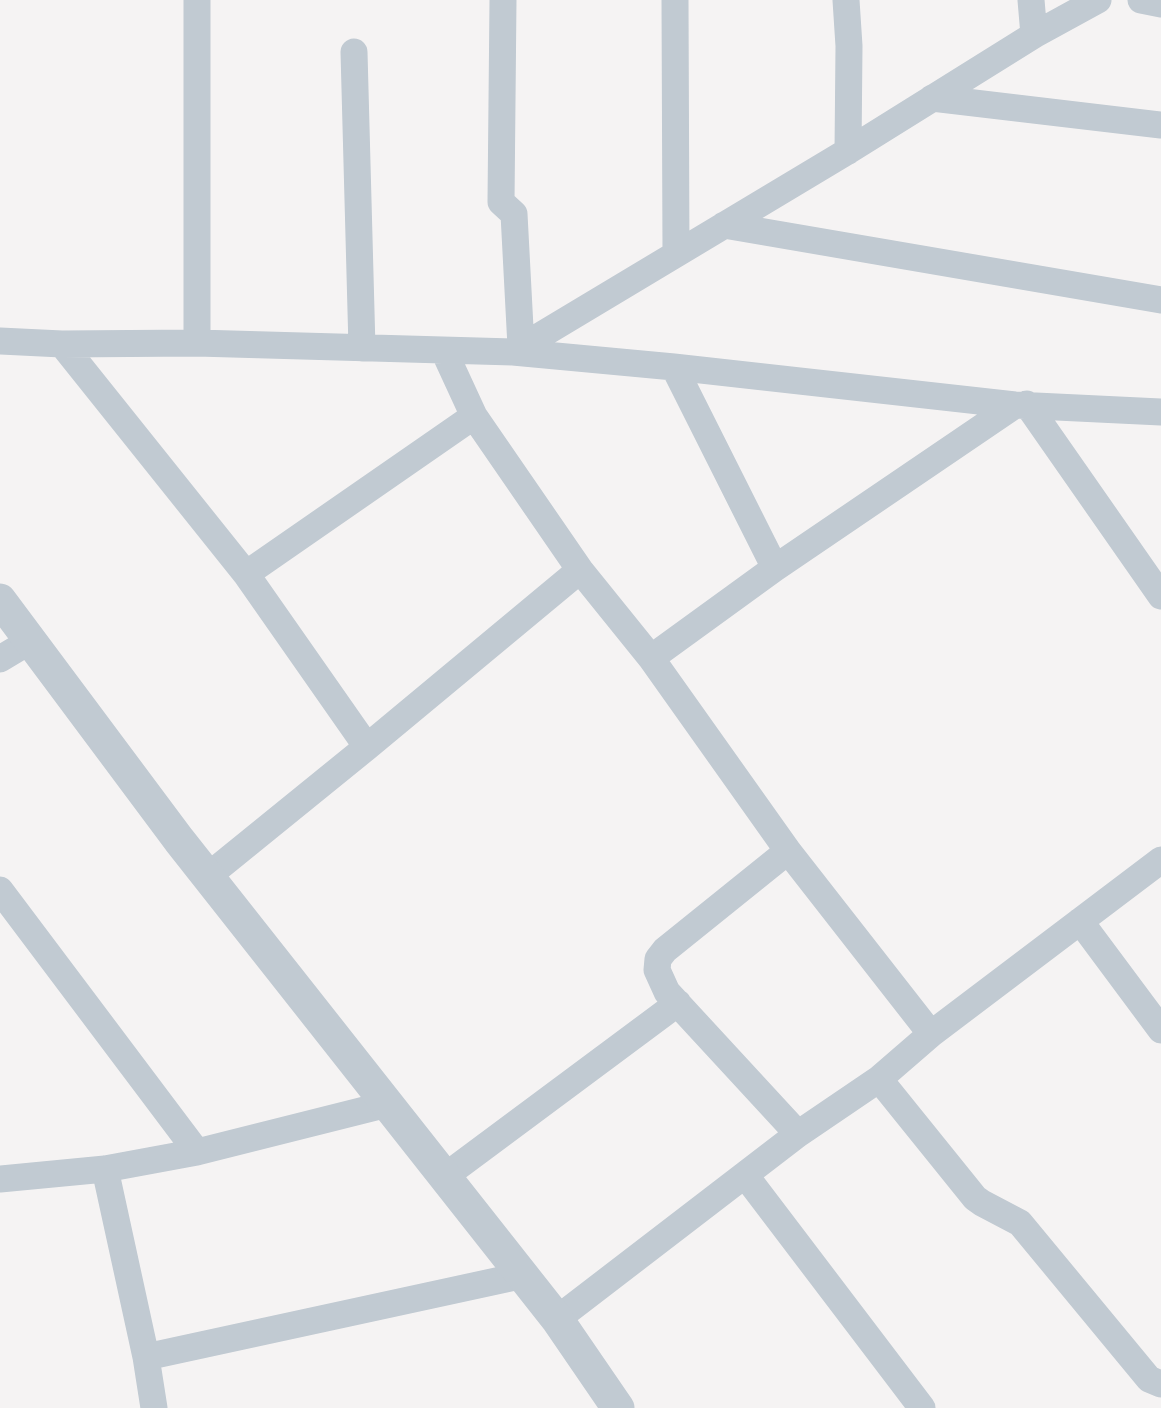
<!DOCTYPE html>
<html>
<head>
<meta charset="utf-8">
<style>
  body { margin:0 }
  canvas { display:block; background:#f5f3f3 }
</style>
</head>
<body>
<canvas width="1161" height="1408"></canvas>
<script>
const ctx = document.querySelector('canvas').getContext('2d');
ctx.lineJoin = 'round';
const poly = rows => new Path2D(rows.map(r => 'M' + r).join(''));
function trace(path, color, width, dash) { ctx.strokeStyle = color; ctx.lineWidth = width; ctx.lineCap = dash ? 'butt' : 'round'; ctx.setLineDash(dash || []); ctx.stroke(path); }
trace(poly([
  [197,0,197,343],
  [503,0,501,202,514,214,521,347],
  [675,0,676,253],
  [846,0,849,46,848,151],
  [1031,0,1034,35],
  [1141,0,1161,4],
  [354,52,362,348],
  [932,98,1161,125],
  [724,225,1161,300],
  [0,341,62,344,197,343,513,352,674,367,1015,405,1161,412],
  [62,344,246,574,367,747],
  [444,351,474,416,580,570,651,658,788,851,931,1034],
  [513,352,848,151,1034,35,1098,0],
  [674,367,775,568],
  [1027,404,1161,596],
  [246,574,474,416],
  [651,658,775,568,1015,405],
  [0,659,30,641],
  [788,851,665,950,658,959,657,970,667,992,798,1134],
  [208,876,367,747,580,570],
  [0,890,197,1152],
  [1080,921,1161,1030],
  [879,1079,975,1198,982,1203,1020,1223,1149,1379,1161,1384],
  [105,1169,146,1357,154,1408],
  [745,1175,922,1408],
  [444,1177,678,1003],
  [0,1179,105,1169,197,1152,388,1104],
  [557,1319,798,1134,879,1079,931,1034,1161,860],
  [146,1357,524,1275]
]), '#c1cad2', 27);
trace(poly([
  [0,600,179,840,557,1319,618,1408]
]), '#c1cad2', 33);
</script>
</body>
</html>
